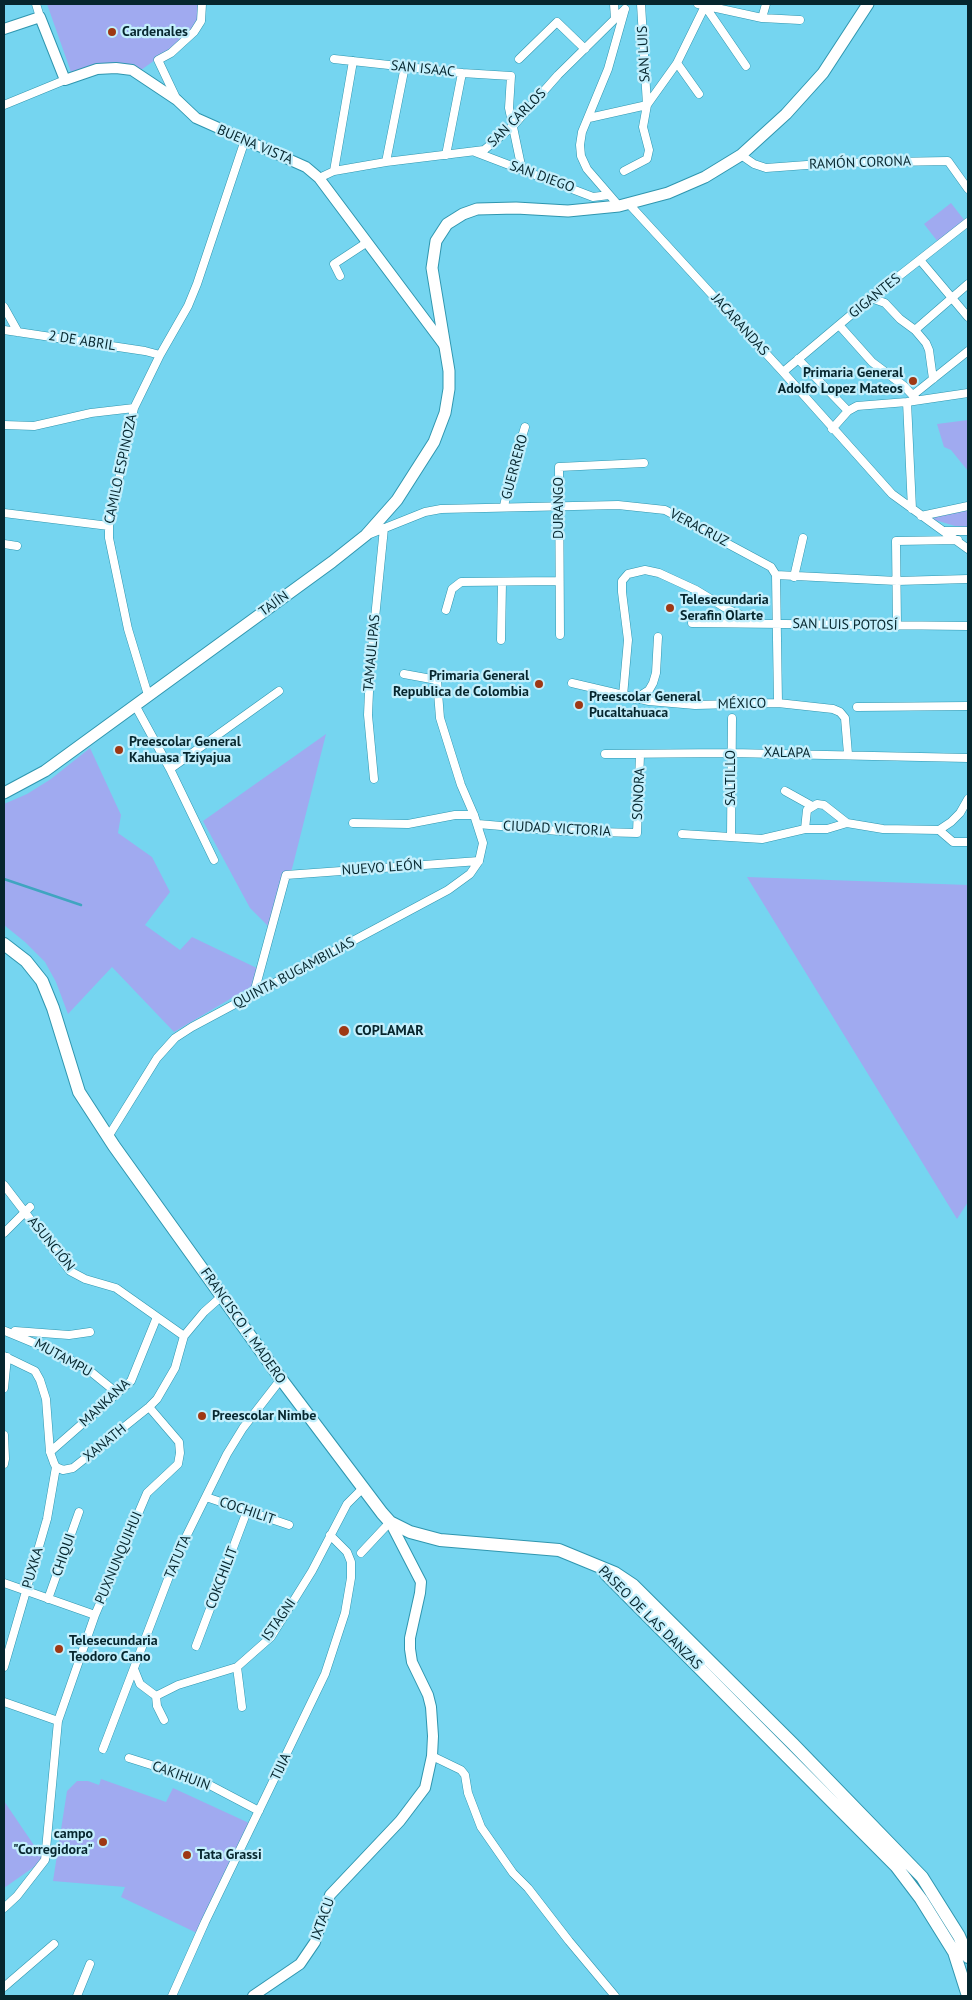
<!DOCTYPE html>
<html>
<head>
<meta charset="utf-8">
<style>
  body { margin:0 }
  #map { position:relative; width:972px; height:2000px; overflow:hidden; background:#75d5f0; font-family:"PT Sans",sans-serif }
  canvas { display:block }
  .frame { position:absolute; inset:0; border:5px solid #06262e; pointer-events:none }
</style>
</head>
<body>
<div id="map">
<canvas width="972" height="2000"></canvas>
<div class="frame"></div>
</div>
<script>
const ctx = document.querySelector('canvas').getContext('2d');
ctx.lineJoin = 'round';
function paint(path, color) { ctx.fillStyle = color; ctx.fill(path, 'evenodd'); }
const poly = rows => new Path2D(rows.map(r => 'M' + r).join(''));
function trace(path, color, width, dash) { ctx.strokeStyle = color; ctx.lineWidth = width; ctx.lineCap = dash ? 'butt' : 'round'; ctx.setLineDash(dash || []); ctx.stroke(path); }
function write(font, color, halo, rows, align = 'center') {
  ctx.font = font + ' "PT Sans",sans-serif'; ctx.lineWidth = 4.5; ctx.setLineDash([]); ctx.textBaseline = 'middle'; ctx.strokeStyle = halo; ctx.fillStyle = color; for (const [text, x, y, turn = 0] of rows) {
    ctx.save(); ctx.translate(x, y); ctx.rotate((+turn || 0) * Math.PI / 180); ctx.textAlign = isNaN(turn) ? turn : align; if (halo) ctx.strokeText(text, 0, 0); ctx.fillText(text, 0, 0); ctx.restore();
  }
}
paint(poly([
  [47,4,201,4,199,19,186,38,141,70,123,65,103,65,84,68,71,72],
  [951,203,965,221,938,242,924,224],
  [968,420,968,471,951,450,944,447,937,424],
  [968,503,968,527,955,526,932,519],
  [326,734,293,865,274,932,250,908,203,821],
  [90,748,121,815,118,833,152,857,170,892,145,925,180,950,192,937,263,971,259,982,174,1032,112,967,68,1014,56,982,45,962,25,942,4,925,4,804,27,794,51,779],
  [747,877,968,885,968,1202,957,1219],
  [101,1779,166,1802,173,1788,249,1823,197,1933,121,1897,125,1887,53,1881,67,1791,77,1781,88,1781,99,1785],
  [4,1801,44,1860,4,1888]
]), '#a0aaf0');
trace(poly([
  [4,879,81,905]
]), '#40a5c0', 2.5);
const minor = poly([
  [36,4,40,17],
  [614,4,615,19],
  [698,4,762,18,800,20],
  [762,18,766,4],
  [334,59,462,73,511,76,509,108,522,170],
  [519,59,557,22,585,49],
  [677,63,699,94],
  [177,100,158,60,171,53,194,32,201,21,202,4],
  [4,105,65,80],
  [647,105,677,63,705,6,746,66],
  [589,118,647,105],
  [475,152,593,197,609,195],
  [446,155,462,73],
  [741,155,754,164,766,168,834,163,948,161,968,189],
  [386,162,405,66],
  [334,171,353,61],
  [624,171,647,159,649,150,643,127,647,105,641,4],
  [319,178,334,171,386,162,484,150,513,126,558,75,625,9],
  [628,203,783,372,892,494,968,549],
  [619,206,587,169,581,156,580,145,582,132,608,69,625,9],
  [920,260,968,317],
  [340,276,334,264,366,243],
  [871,298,885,303,900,319,915,330,926,343,929,350,933,379],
  [4,307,18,332],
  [839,325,872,362,904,386,917,400],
  [4,330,145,351,160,355],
  [915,330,968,284],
  [798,359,848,411],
  [783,372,871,298,968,222],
  [913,395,968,351],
  [907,402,912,509],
  [4,425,34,426,91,413,134,408],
  [832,429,848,411,857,406,907,402,968,393],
  [504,506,513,466,525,427],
  [4,513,109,526],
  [921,516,968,506],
  [945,531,968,531],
  [370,534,425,512,441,509,618,505,665,510,771,567,776,575,778,703],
  [4,544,17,546],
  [776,575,897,581,968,579],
  [794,577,803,538],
  [446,610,452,589,461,582,559,581],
  [692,623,968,626],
  [897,626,896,541,958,540],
  [560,635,559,467,644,463],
  [501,640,502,582],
  [572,683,649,701,695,705,778,703,833,709,840,712,845,718,848,754],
  [148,695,128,629,109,538,109,526,134,408,160,355,188,306,197,284,245,140],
  [623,696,628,640,622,592,622,581,628,574,645,570,659,573,696,590,729,610,760,623],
  [635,699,649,690,653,683,656,673,658,637],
  [135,705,170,769,214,860],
  [857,707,968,706],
  [605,754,731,753,968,758],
  [170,769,279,691],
  [374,779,368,715,370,668,384,528],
  [785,791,812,806],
  [353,823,408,824,455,815,474,815],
  [478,824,559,831,637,833,640,755],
  [805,829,807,810,817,804,824,805,847,823],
  [939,830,951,822,960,813,968,799],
  [682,834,762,839,805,829,827,829,847,823,883,829,939,830,953,842,968,842],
  [731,837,732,718],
  [254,993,286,875,479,861],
  [108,1137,157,1058,175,1038,192,1027,448,890,470,874,479,861,483,843,474,815,461,785,440,718,437,680,404,674],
  [4,1185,70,1271,85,1279,116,1288,184,1336],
  [4,1233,30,1207],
  [5,1331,58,1353,90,1371,117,1393],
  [15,1331,69,1335,90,1332],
  [4,1356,35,1371,40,1380,46,1399,50,1452,54,1463,56,1467,63,1470,73,1468,149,1407,157,1399,175,1368,184,1336,204,1312,222,1296],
  [4,1388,7,1357],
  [4,1435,5,1459,4,1464],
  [50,1452,131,1381,157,1317],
  [206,1497,289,1525],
  [361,1553,390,1522],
  [4,1583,95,1615],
  [48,1599,79,1512],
  [196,1646,247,1511],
  [4,1667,47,1519,56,1467],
  [237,1667,242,1707],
  [134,1669,140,1684,156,1696],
  [156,1696,178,1685,237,1667,271,1637,312,1571,347,1504,362,1489],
  [156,1696,157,1706,164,1720],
  [4,1702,58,1721],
  [103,1749,178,1553,227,1454,243,1428,281,1379],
  [432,1756,461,1770,465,1775,468,1793,481,1827,513,1873,528,1888,569,1941,615,1996],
  [129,1758,202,1781,259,1811],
  [4,1908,17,1896,45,1860,58,1721,95,1615,147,1493,178,1464,180,1453,179,1442,149,1407],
  [4,1987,54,1944],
  [77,1996,90,1964],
  [172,1996,205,1922,325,1674,345,1613,351,1578,351,1562,347,1552,330,1535]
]);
const tertiary = poly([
  [4,29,40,17,65,80,97,69,116,68,132,70,177,100,196,118,306,167,319,178,444,345],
  [253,1996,300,1964,315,1942,330,1895,400,1821,425,1788,432,1756,433,1736,431,1707,428,1695,412,1662,410,1649,410,1638,420,1593,421,1582,390,1522]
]);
const secondary = poly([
  [4,793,45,771,332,562,366,535,397,500,434,442,445,413,449,389,449,371,432,268,436,241,447,224,463,214,477,209,516,208,568,211,619,206,668,193,705,177,741,155,786,114,823,73,868,4]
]);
const primary = poly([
  [4,944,26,961,42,981,53,1008,79,1092,114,1146,281,1379,382,1513,390,1522,410,1532,440,1540,559,1550,615,1573,633,1585,793,1744,922,1877,959,1936,968,1957],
  [606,1574,896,1866,921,1899,954,1952,968,1996]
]);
trace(minor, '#2f96af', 9);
trace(tertiary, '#2f96af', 12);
trace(secondary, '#2f96af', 13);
trace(primary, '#2f96af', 14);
trace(minor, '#fff', 8);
trace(tertiary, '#fff', 10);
trace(secondary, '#fff', 11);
trace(primary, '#fff', 12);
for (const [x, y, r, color] of [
  [112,32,5,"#9e3814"],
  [913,381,5,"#9e3814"],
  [670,608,5,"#9e3814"],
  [539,684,5,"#9e3814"],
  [579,705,5,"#9e3814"],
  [119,750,5,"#9e3814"],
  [344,1031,6,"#9e3814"],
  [202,1416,5,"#9e3814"],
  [59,1649,5,"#9e3814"],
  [103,1842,5,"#9e3814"],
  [187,1855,5,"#9e3814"]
]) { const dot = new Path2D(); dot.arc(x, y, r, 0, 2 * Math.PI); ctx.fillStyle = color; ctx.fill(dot); trace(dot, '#c3effc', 2); }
write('bold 14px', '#06262e', '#c3effc', [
  ["Cardenales",122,32],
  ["Primaria General",903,373,"right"],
  ["Adolfo Lopez Mateos",903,389,"right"],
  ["Telesecundaria",680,600],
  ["Serafin Olarte",680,616],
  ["Primaria General",529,676,"right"],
  ["Republica de Colombia",529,692,"right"],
  ["Preescolar General",589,697],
  ["Pucaltahuaca",589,713],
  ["Preescolar General",129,742],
  ["Kahuasa Tziyajua",129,758],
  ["COPLAMAR",355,1031],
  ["Preescolar Nimbe",212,1416],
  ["Telesecundaria",69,1641],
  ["Teodoro Cano",69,1657],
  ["campo",93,1834,"right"],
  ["\"Corregidora\"",93,1850,"right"],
  ["Tata Grassi",197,1855]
], 'left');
write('14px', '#06262e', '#c3effc', [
  ["SAN LUIS",644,54,-93],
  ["SAN ISAAC",423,69,6],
  ["SAN CARLOS",517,118,-45],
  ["BUENA VISTA",255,145,23],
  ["RAMÓN CORONA",860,163,-2],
  ["SAN DIEGO",542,177,20],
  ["GIGANTES",875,296,-39],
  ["JACARANDAS",740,325,48],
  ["2 DE ABRIL",82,341,9],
  ["GUERRERO",515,467,-75],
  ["CAMILO ESPINOZA",121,469,-78],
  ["DURANGO",559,508,-90],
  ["VERACRUZ",699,528,28],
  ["TAJÍN",274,604,-36],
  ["SAN LUIS POTOSÍ",845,625,1],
  ["TAMAULIPAS",372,653,-85],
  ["MÉXICO",742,704,-1],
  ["XALAPA",787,753,1],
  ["SALTILLO",731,778,-90],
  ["SONORA",639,794,-87],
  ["CIUDAD VICTORIA",557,829,3],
  ["NUEVO LEÓN",382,868,-4],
  ["QUINTA BUGAMBILIAS",294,973,-28],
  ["ASUNCIÓN",51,1244,51],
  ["FRANCISCO I. MADERO",243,1326,55],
  ["MUTAMPU",63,1358,29],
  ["MANKANA",105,1403,-43],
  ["XANATH",105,1443,-39],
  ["COCHILIT",247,1511,19],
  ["CHIQUI",64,1555,-71],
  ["TATUTA",178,1557,-67],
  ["PUXNUNQUIHUI",119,1558,-67],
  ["PUXKA",33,1568,-74],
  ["COKCHILIT",222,1578,-69],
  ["PASEO DE LAS DANZAS",650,1618,45],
  ["ISTAGNI",279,1620,-55],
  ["TIJIA",281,1767,-65],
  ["CAKIHUIN",181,1776,20],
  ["IXTACU",323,1919,-70]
]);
</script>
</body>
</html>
